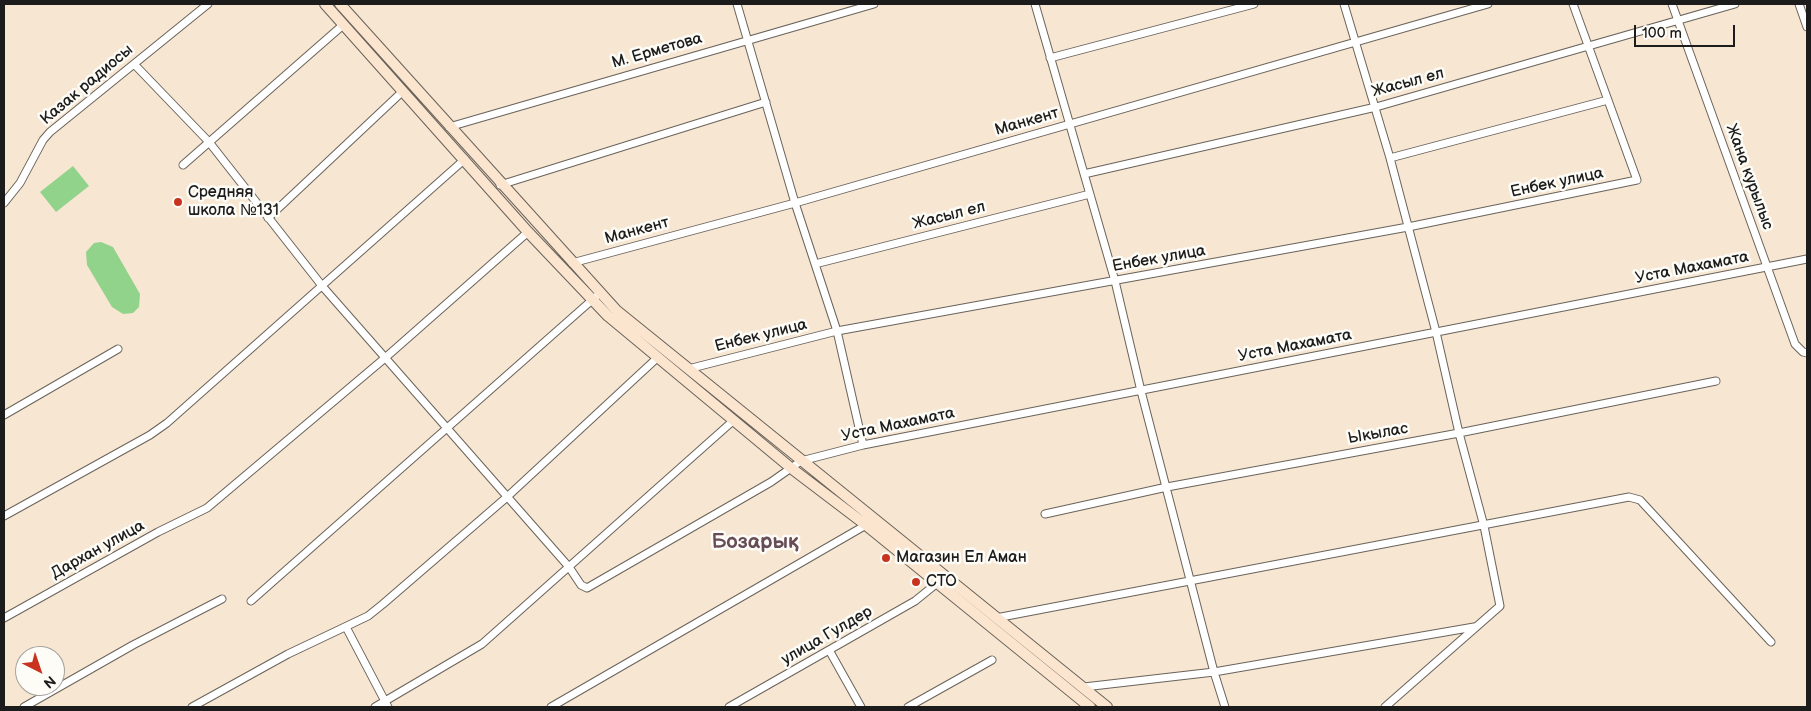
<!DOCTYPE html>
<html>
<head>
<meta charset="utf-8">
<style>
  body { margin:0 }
  #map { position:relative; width:1811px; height:711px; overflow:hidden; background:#f7e6d1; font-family:"Balsamiq Sans",sans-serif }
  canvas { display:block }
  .frame { position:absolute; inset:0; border:5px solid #1c1c1c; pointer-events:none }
  .north { position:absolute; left:15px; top:646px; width:50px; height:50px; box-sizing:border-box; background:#fdfcf7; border:1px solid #a3a29f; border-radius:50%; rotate:139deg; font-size:14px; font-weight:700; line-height:20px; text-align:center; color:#1c1c1c }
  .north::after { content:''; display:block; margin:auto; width:18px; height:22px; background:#c8321e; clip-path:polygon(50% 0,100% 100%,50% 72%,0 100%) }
  .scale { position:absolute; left:1634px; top:25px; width:101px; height:22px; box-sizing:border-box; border:2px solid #1c1c1c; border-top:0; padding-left:6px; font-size:15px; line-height:18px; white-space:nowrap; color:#1c1c1c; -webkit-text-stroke:4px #fdfcf7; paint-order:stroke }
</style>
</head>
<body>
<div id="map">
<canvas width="1811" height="711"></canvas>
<div class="frame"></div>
<div class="north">N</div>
<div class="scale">100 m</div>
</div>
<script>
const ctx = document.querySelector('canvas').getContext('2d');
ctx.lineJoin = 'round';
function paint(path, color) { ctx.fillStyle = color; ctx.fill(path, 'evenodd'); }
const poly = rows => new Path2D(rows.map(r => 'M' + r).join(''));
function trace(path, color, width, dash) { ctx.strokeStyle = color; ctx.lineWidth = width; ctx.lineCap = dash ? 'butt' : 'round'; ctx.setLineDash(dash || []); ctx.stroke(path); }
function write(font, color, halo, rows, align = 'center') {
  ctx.font = font + ' "Balsamiq Sans",sans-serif'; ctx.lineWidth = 5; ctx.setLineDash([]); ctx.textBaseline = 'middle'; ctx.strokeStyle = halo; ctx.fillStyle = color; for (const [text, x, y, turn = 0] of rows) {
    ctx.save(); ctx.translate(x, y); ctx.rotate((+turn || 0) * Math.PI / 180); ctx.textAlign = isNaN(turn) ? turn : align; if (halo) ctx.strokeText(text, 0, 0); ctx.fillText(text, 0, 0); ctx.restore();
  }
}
paint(poly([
  [73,166,89,186,56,212,40,192],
  [101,242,113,247,140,294,139,307,133,313,123,314,112,307,87,265,86,252,94,243]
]), '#92d38b');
const minor = poly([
  [737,4,795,203,837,331,863,445],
  [1035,4,1115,281,1141,391,1214,672,1225,707],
  [1344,4,1390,158,1436,332,1459,433,1484,526,1500,606,1385,707],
  [1672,4,1795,344,1803,352,1807,353],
  [1799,4,1807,27],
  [1050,58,1254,4],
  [134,64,209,142,323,287,569,567,581,585,587,588,771,482,801,461,863,445,1807,259],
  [449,127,874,4],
  [1390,158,1608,100],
  [183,165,343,25],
  [1084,174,1376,107,1735,4],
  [500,185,766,102],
  [4,203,20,183,43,140,50,132,208,4],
  [268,218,402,92],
  [572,263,795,203,1488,4],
  [815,264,1090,194],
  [688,369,837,331,1408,227,1637,180,1573,4],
  [4,415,118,349],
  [1045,514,1167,487,1459,433,1716,381],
  [4,516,150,435,167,423,465,159],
  [251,601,600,293],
  [4,618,158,532,207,508,385,358,528,232],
  [996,618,1629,497,1640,500,1771,642],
  [346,627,388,707],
  [829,650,861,707],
  [1084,687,1214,672,1474,627],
  [24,707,133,645,222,599],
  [192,707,288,654,368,616,383,604,507,497,656,359],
  [375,707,482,644,734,420],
  [551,707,866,525],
  [729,707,915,601,936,584],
  [908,707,992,660]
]);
const secondary = poly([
  [325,4,528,232,608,316,791,468,866,525,1090,707],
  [340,4,617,311,1107,707]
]);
trace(minor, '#69635b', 9);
trace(secondary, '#69635b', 12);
trace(minor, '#fff', 7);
trace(secondary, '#fbe5cf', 10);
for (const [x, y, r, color] of [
  [178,202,5,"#c8321e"],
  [886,558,5,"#c8321e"],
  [916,582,5,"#c8321e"]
]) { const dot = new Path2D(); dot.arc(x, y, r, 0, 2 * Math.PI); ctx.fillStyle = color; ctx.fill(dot); trace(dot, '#fdfcf7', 2); }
write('16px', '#1c1c1c', '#fdfcf7', [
  ["М. Ерметова",657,51,-16],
  ["Жасыл ел",1408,83,-15],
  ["Казак радиосы",87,85,-40],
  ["Манкент",1027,122,-16],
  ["Жана курылыс",1749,177,70],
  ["Енбек улица",1557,183,-12],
  ["Жасыл ел",949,216,-14],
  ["Манкент",637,231,-15],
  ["Енбек улица",1159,259,-10],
  ["Уста Махамата",1692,268,-11],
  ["Енбек улица",761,336,-14],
  ["Уста Махамата",1295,346,-11],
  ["Уста Махамата",898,425,-12],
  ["Ыкылас",1378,434,-10],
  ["Дархан улица",98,550,-29],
  ["улица Гулдер",827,636,-30]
]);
write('16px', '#1c1c1c', '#fdfcf7', [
  ["Средняя",188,193],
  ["школа №131",188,211],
  ["Магазин Ел Аман",896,558],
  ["СТО",926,582]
], 'left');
write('bold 21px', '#674c57', '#fdfcf7', [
  ["Бозарық",755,543]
]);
</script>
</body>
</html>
